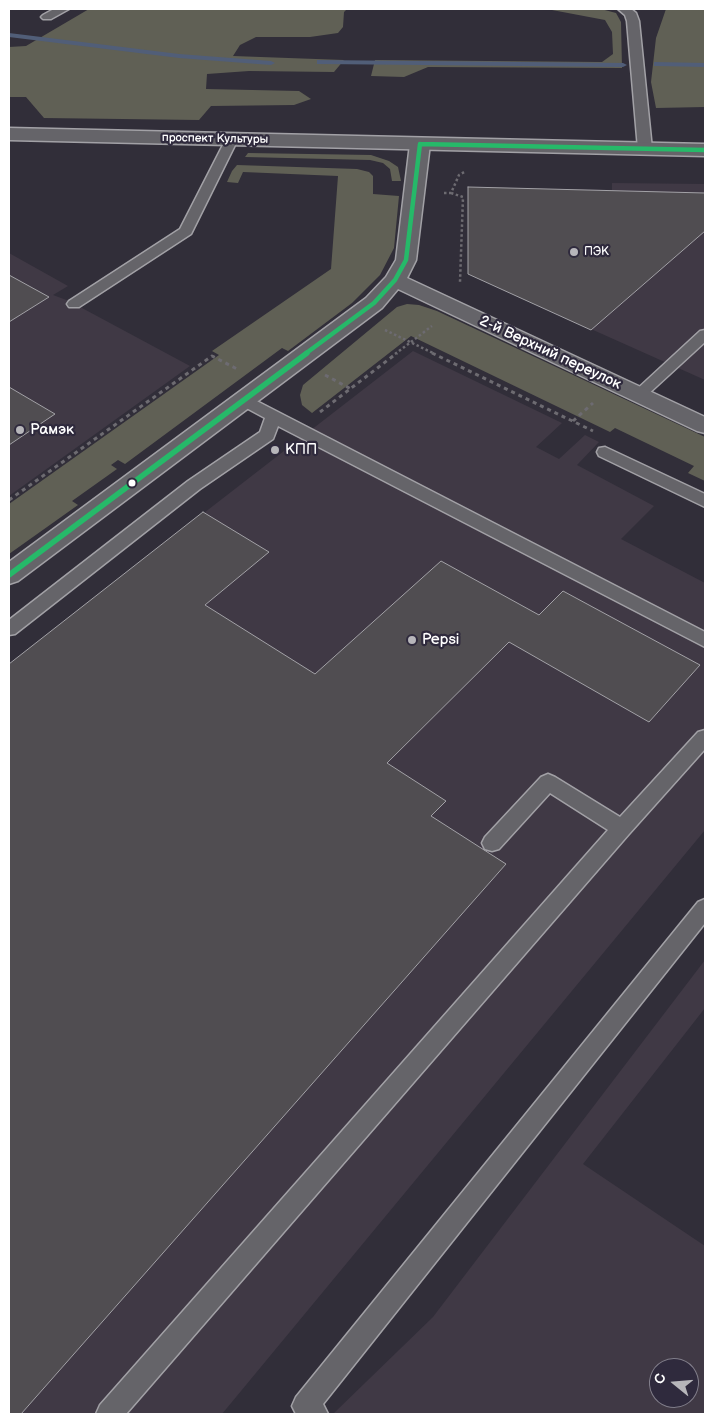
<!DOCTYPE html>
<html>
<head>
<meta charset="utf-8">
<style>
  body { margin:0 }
  #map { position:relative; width:714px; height:1423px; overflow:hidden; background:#312e39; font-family:"Balsamiq Sans",sans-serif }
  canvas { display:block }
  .frame { position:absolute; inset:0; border:10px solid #fff; pointer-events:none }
  .north { position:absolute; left:649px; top:1358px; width:50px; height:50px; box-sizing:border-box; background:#2f2a3d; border:1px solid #827f8b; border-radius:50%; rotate:287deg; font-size:14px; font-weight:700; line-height:20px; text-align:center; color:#fff }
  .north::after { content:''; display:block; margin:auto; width:18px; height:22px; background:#b7b6ba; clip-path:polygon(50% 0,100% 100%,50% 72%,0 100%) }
</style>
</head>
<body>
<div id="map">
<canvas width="714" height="1423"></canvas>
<div class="frame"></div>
<div class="north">С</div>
</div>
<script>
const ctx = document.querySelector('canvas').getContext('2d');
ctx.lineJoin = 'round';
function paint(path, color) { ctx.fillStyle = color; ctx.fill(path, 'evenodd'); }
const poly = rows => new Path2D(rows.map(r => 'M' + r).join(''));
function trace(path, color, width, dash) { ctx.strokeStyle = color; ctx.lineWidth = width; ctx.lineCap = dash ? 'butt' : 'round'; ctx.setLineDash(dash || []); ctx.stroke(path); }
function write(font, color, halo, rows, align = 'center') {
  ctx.font = font + ' "Balsamiq Sans",sans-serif'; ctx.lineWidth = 4.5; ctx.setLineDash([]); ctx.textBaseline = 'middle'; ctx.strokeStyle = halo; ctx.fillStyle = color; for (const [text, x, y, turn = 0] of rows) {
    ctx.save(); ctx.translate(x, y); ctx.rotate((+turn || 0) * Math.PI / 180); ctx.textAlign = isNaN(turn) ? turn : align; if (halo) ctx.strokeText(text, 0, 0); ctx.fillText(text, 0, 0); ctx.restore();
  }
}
paint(poly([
  [612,183,705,184,705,380,468,274,468,187,612,190],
  [9,253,68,286,53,295,69,301,190,366,9,496],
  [413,351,562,423,536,447,559,459,585,435,599,442,577,465,654,506,621,539,705,583,705,830,222,1414,9,1414,9,664],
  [705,960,705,1008,583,1164,705,1246,705,1414,333,1414,433,1317],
  [659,1368,689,1368,689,1398,659,1398]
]), '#403945');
paint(poly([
  [89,9,347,9,344,12,343,27,338,33,310,37,256,37,240,45,233,56,344,60,334,72,249,71,207,74,206,89,299,91,311,99,294,105,211,106,199,120,44,118,26,97,9,97,9,47,26,46],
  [527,9,601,9,616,13,621,22,622,68,428,67,404,77,371,76,375,60,602,62,613,54,612,32,605,20,552,10],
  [666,9,705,9,705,107,656,108,651,82,656,38],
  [248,153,371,155,389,161,398,167,401,181,392,181,390,169,383,163,370,160,245,157],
  [237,165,357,169,369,172,373,176,373,194,399,196,394,248,380,275,352,303,288,351,282,348,125,464,118,460,111,465,117,469,72,501,78,505,9,554,9,504,219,355,212,351,331,269,338,176,243,172,238,183,227,182,232,171],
  [407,304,419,305,437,311,705,437,705,481,688,473,694,466,615,428,610,432,411,336,312,413,302,405,300,395,303,385,397,307]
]), '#606055');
paint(poly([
  [9,33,179,54,271,61,275,63,271,65,179,58,9,37,9,33],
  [317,60,623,63,627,65,623,67,320,64,317,64,317,60],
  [654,62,705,63,705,67,657,66,654,66,654,62]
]), '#515e78');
const building = poly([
  [468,187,705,193,705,231,591,330,468,274,468,187],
  [9,275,49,297,9,322,9,275],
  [9,387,55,414,9,445,9,387],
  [203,512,269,552,205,605,315,674,441,561,539,615,563,591,700,665,649,722,509,642,387,763,446,801,431,816,506,864,21,1414,9,1414,9,664,203,512]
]);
paint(building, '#504d51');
trace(building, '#a2a1a6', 1);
const service = poly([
  [54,9,69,9,51,19,43,19,41,17,43,15,54,9],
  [618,9,631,9,636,13,639,21,652,149,645,153,638,149,627,21,625,15,618,9],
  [232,135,238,139,191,234,79,307,69,307,67,304,69,301,180,229,226,139,232,135],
  [705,330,705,342,645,397,635,397,632,394,635,391,700,331,705,330],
  [245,395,705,632,705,647,278,426,273,439,200,489,15,634,9,635,9,620,188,481,260,432,265,418,239,404,237,400,239,396,245,395],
  [605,447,705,494,705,507,599,456,597,452,599,448,605,447],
  [705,730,705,749,629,834,126,1414,96,1414,100,1405,608,830,550,793,499,849,492,851,485,849,482,843,485,837,541,777,548,774,555,777,620,817,698,732,705,730],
  [705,899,705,923,323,1404,328,1414,296,1414,292,1406,296,1397,698,902,705,899]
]);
const minor = poly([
  [420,138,427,140,430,144,416,260,407,278,705,417,705,433,697,431,398,289,382,308,18,581,9,584,9,562,366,298,386,277,396,260,410,144,413,140,420,138]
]);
const tertiary = poly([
  [9,128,705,144,705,156,9,140,9,128]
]);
trace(service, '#a2a1a6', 3);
trace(minor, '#a2a1a6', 3);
trace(tertiary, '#a2a1a6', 3);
trace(poly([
  [444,193,451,193,459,175,466,171],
  [451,193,463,197,460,282],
  [385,330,435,354],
  [395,354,432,326]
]), '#6d6b71', 2.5, [2.5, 2.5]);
trace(poly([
  [432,353,593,431],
  [325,375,351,389],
  [320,412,397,353],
  [573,421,593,403],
  [9,500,212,356,239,370]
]), '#6d6b71', 3, [4, 4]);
paint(service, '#656469');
paint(minor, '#656469');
paint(tertiary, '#656469');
trace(poly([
  [420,144,705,150],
  [305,354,374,303,395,280,406,260,420,144]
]), '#26b969', 4.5);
trace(poly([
  [9,575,307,353]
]), '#26b969', 5.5);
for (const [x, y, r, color] of [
  [574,252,5,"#b7b6ba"],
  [20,430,5,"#b7b6ba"],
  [275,450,5,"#b7b6ba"],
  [132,483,4.5,"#fff"],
  [412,640,5,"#b7b6ba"]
]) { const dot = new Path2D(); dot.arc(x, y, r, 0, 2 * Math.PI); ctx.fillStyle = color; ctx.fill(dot); trace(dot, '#2f2a3d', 2); }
write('12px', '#fff', '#2f2a3d', [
  ["проспект Культуры",215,139,1]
]);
write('12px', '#fff', '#2f2a3d', [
  ["ПЭК",584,252]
], 'left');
write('15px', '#fff', '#2f2a3d', [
  ["2-й Верхний переулок",550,353,25]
]);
write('15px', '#fff', '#2f2a3d', [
  ["Рамэк",30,430],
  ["КПП",285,450],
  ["Pepsi",422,640]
], 'left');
</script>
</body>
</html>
